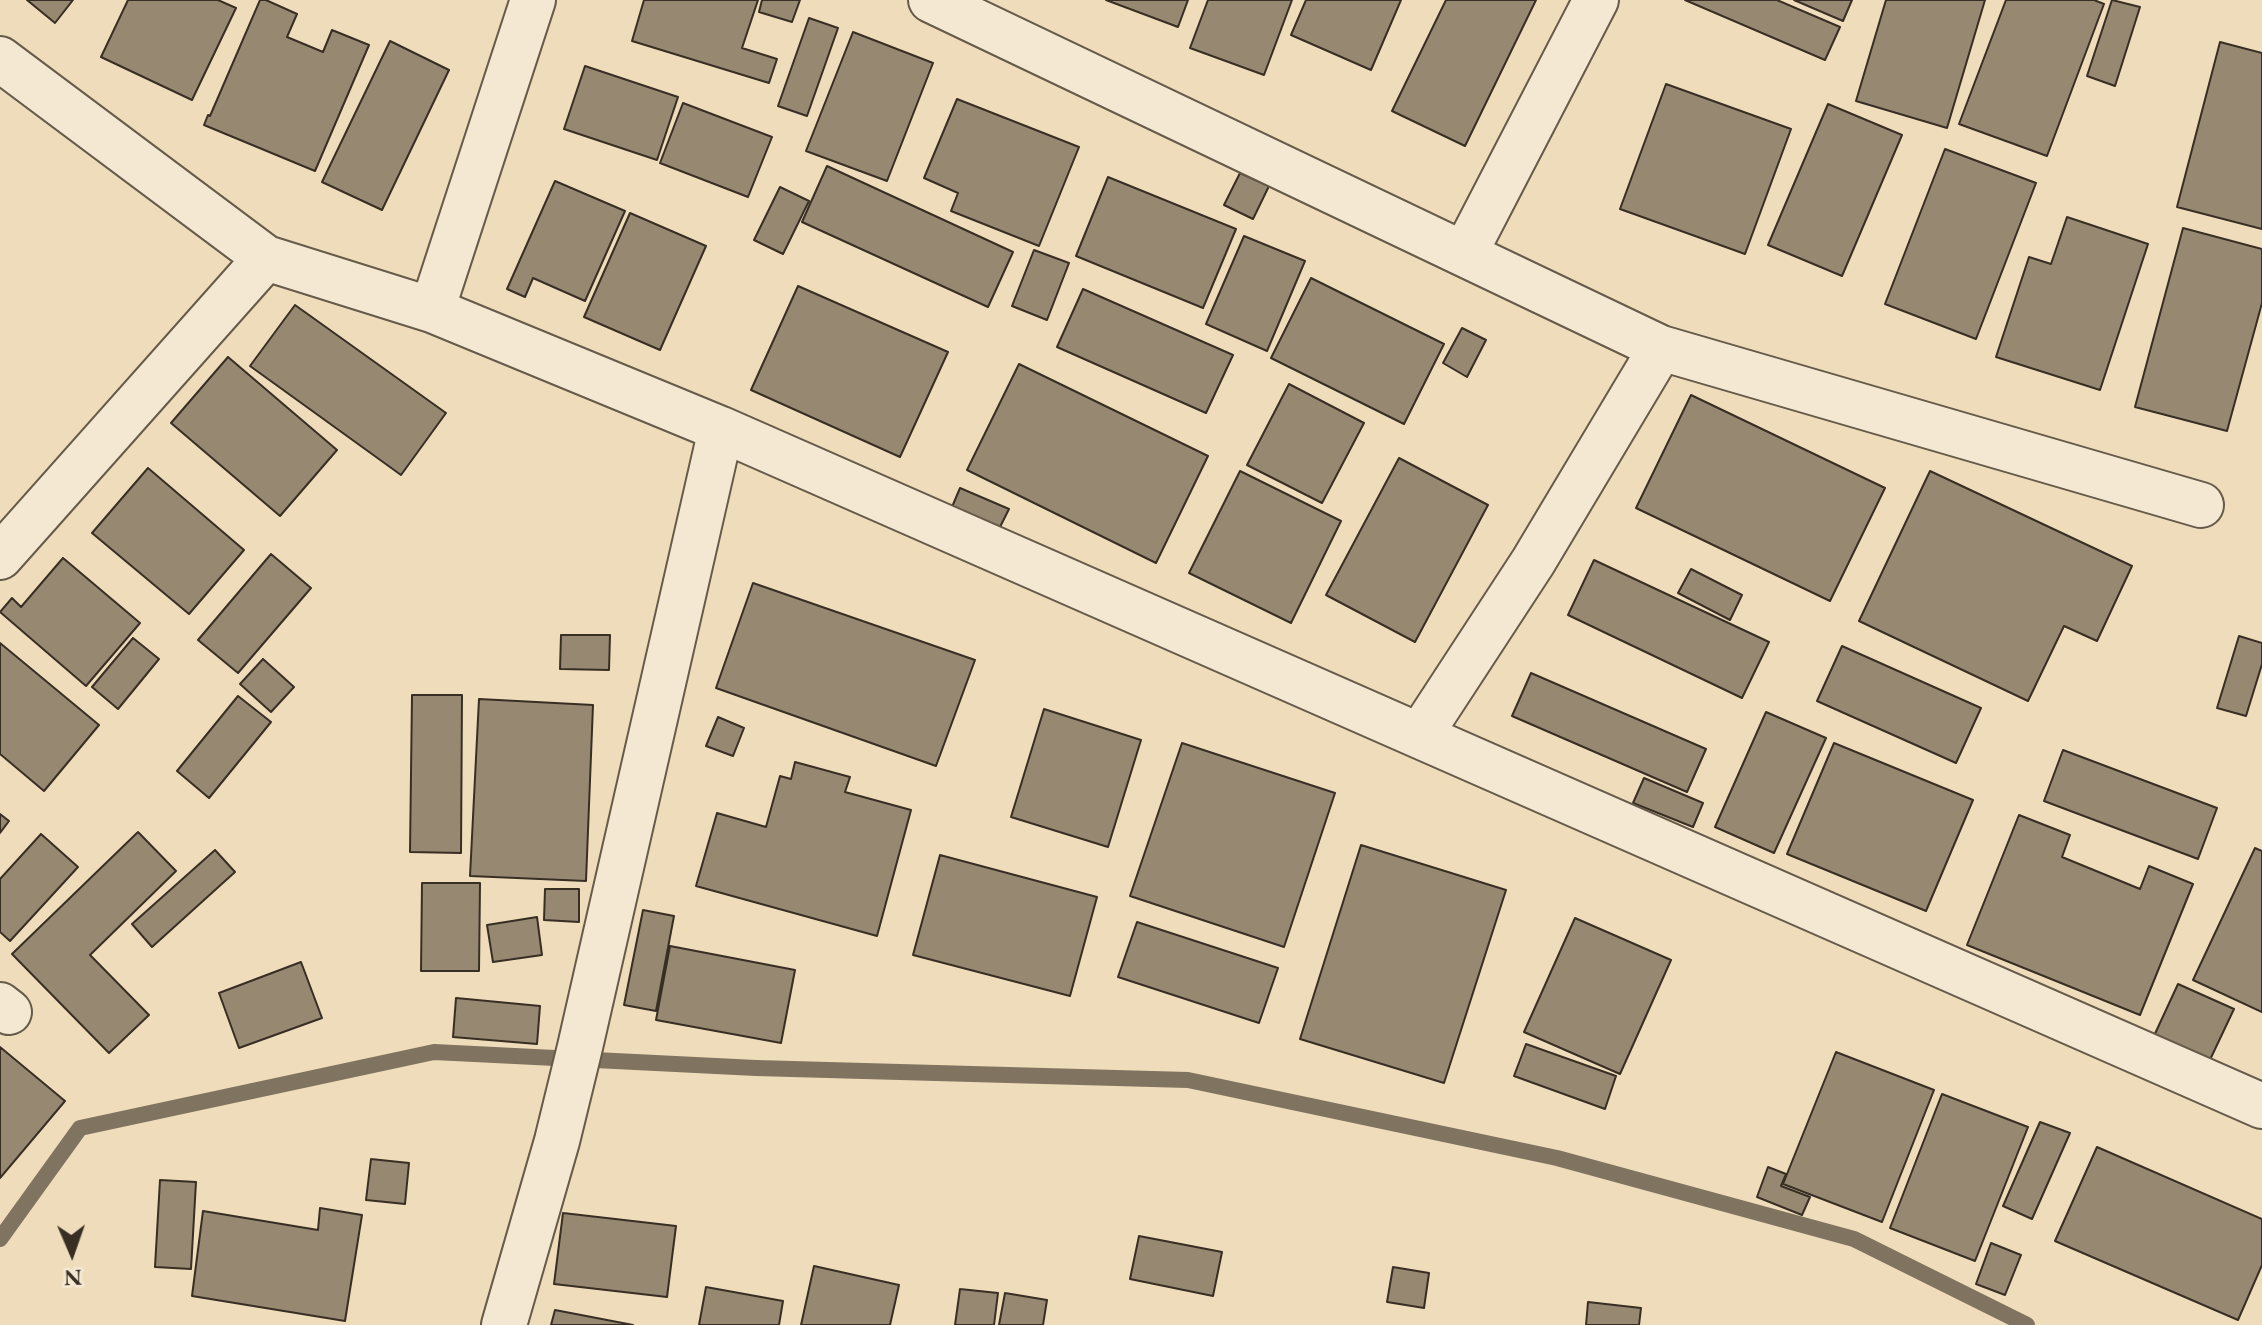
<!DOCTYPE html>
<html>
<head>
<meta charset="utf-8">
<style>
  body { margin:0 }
  #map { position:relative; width:2262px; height:1325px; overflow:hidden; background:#eedcbb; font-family:"EB Garamond",serif }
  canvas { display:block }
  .north { position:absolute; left:32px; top:1213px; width:80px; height:80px; -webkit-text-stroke:6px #f4e8d3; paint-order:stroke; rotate:178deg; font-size:22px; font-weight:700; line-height:32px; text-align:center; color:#382e23 }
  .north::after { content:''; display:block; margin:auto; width:28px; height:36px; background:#382e23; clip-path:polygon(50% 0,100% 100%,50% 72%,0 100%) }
</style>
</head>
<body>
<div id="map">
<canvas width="2262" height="1325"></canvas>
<div class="north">N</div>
</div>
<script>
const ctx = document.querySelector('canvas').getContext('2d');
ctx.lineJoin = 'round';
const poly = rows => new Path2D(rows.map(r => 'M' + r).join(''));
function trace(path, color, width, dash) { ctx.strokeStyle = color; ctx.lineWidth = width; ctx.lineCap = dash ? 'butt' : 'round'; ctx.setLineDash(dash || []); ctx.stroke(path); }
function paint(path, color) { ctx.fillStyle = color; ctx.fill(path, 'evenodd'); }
trace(poly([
  [0,1239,80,1128,434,1052,756,1068,1188,1080,1557,1158,1854,1239,2027,1325]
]), '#80735f', 16);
const building = poly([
  [27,0,73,0,55,23,27,0],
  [128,0,218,0,236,8,192,100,101,57,128,0],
  [260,0,266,0,297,14,287,37,323,52,332,30,369,45,315,171,204,125,208,115,210,116,260,0],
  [644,0,758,0,742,48,777,59,769,83,632,41,644,0],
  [762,0,800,0,792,22,759,12,762,0],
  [1106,0,1188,0,1178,27,1106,0],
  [1208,0,1292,0,1264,75,1190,48,1208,0],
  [1306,0,1401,0,1371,70,1291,35,1306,0],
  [1446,0,1536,0,1465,146,1392,111,1446,0],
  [1685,0,1777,0,1840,27,1825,60,1685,0],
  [1794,0,1852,0,1843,21,1794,0],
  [1886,0,1985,0,1947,128,1856,101,1886,0],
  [2006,0,2094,0,2104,4,2047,156,1959,124,2006,0],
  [2112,0,2140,7,2115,86,2087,76,2112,0],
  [809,18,838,28,807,116,778,106,809,18],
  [853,32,933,63,887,181,806,151,853,32],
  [390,41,449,70,382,210,322,182,390,41],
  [2220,42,2262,53,2262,229,2177,207,2220,42],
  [585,66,678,97,657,160,564,129,585,66],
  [1666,84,1791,129,1745,254,1620,209,1666,84],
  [957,99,1079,147,1039,246,951,211,958,193,924,178,957,99],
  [683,103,772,137,748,197,660,163,683,103],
  [1828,104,1902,135,1842,276,1768,245,1828,104],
  [1945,149,2036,183,1976,339,1885,304,1945,149],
  [827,166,1013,252,988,307,802,222,827,166],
  [1240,173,1269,186,1253,219,1224,205,1240,173],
  [1108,177,1236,229,1203,308,1076,256,1108,177],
  [555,181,625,211,585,301,533,278,525,297,507,289,555,181],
  [780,187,809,201,783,254,754,240,780,187],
  [630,213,706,246,660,350,584,317,630,213],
  [2067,217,2148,244,2100,390,1996,357,2029,257,2051,264,2067,217],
  [2183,228,2262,249,2262,303,2227,431,2135,407,2183,228],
  [1244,236,1305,261,1267,351,1206,324,1244,236],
  [1034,250,1069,263,1047,320,1012,306,1034,250],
  [1311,278,1444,344,1404,424,1271,358,1311,278],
  [798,286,948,352,900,457,751,390,798,286],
  [1083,289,1233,355,1206,413,1057,347,1083,289],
  [295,305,446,413,401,475,250,366,295,305],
  [1462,328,1486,340,1467,377,1443,363,1462,328],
  [228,357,337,450,280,516,171,423,228,357],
  [1019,364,1208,456,1156,563,967,470,1019,364],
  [1289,384,1364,423,1322,503,1247,465,1289,384],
  [1691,395,1885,488,1830,601,1636,508,1691,395],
  [1399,458,1488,505,1415,642,1326,595,1399,458],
  [148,468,244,550,189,614,92,533,148,468],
  [1240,471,1341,521,1291,623,1189,573,1240,471],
  [1930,471,2132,566,2097,641,2064,626,2028,701,1859,621,1930,471],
  [960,488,1009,509,1000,527,952,507,960,488],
  [271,554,311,588,238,673,198,640,271,554],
  [63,558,140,623,86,686,0,612,12,598,21,607,63,558],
  [1594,560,1769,642,1742,698,1568,615,1594,560],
  [1691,569,1742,595,1730,620,1678,593,1691,569],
  [753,583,975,660,936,766,716,688,753,583],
  [561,635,610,635,609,670,560,669,561,635],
  [2239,636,2262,643,2262,664,2246,716,2217,708,2239,636],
  [133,638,159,659,118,709,92,687,133,638],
  [0,643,99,725,44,791,0,754,0,643],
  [1842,646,1981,708,1956,763,1817,701,1842,646],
  [263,659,294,687,271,712,240,684,263,659],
  [1531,673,1706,749,1687,792,1512,716,1531,673],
  [412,695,462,695,461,853,410,852,412,695],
  [238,696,271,722,209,798,177,771,238,696],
  [479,699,593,705,586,881,470,876,479,699],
  [1044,709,1141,740,1108,847,1011,817,1044,709],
  [1766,712,1826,738,1774,853,1715,827,1766,712],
  [718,717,744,728,733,756,706,746,718,717],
  [1182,743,1335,793,1284,947,1130,896,1182,743],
  [1834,743,1973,800,1926,911,1787,854,1834,743],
  [2063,750,2217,808,2198,859,2044,801,2063,750],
  [795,762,850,777,845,792,911,810,877,936,696,886,717,813,766,827,780,776,791,779,795,762],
  [1644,778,1703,803,1693,827,1633,803,1644,778],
  [0,814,9,821,0,833,0,814],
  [2019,815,2070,835,2062,857,2140,889,2149,866,2193,884,2140,1015,1967,945,2019,815],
  [138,832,176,871,90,955,149,1015,109,1053,12,954,138,832],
  [41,834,78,867,10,941,0,932,0,879,41,834],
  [1361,845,1506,890,1444,1083,1300,1039,1361,845],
  [2255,848,2262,851,2262,1012,2193,980,2255,848],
  [215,850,235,872,152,947,132,924,215,850],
  [940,855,1097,897,1070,996,913,955,940,855],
  [422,883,480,883,479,971,421,971,422,883],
  [545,889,579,889,579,922,544,920,545,889],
  [643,910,674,916,656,1011,624,1005,643,910],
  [537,917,542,955,493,962,487,925,537,917],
  [1575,918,1671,960,1620,1074,1524,1032,1575,918],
  [1137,922,1278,968,1259,1023,1118,977,1137,922],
  [670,946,795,970,781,1043,656,1020,670,946],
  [301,962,322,1018,239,1048,219,993,301,962],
  [2178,984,2234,1009,2208,1064,2153,1038,2178,984],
  [456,998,540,1006,537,1044,453,1037,456,998],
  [1526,1044,1616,1076,1605,1109,1514,1076,1526,1044],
  [0,1047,65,1101,0,1178,0,1047],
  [1836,1052,1934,1090,1882,1222,1783,1184,1836,1052],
  [1942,1094,2028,1127,1975,1261,1890,1228,1942,1094],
  [2040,1122,2070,1133,2032,1219,2003,1206,2040,1122],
  [2097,1147,2262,1219,2262,1265,2238,1320,2055,1241,2097,1147],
  [371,1159,409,1163,405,1204,366,1200,371,1159],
  [1768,1167,1786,1174,1781,1186,1810,1197,1802,1215,1757,1197,1768,1167],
  [160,1180,196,1182,191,1269,155,1267,160,1180],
  [320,1208,362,1215,345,1321,192,1296,203,1211,318,1230,320,1208],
  [563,1213,676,1226,667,1297,554,1284,563,1213],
  [1139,1236,1222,1252,1213,1296,1130,1279,1139,1236],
  [1991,1243,2021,1255,2005,1295,1976,1284,1991,1243],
  [814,1266,899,1285,890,1325,801,1325,814,1266],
  [1393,1267,1429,1273,1424,1308,1387,1302,1393,1267],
  [706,1287,783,1301,779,1325,699,1325,706,1287],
  [960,1289,998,1293,994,1325,955,1325,960,1289],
  [1005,1293,1047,1300,1043,1325,999,1325,1005,1293],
  [1588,1302,1641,1308,1639,1325,1586,1325,1588,1302],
  [555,1310,633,1325,551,1325,555,1310]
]);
paint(building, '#978872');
trace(building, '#382e23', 2);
const minor = poly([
  [931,0,1661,348,2201,505],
  [0,59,266,258,432,310,721,429,2262,1106],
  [1465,253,1596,0],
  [432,310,533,0],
  [0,557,266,258],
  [1420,735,1533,562,1661,348],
  [0,1005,9,1012],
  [504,1325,557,1141,580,1047,721,429]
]);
trace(minor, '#665a49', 48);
trace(minor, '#f4e8d3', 44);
</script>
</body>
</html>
